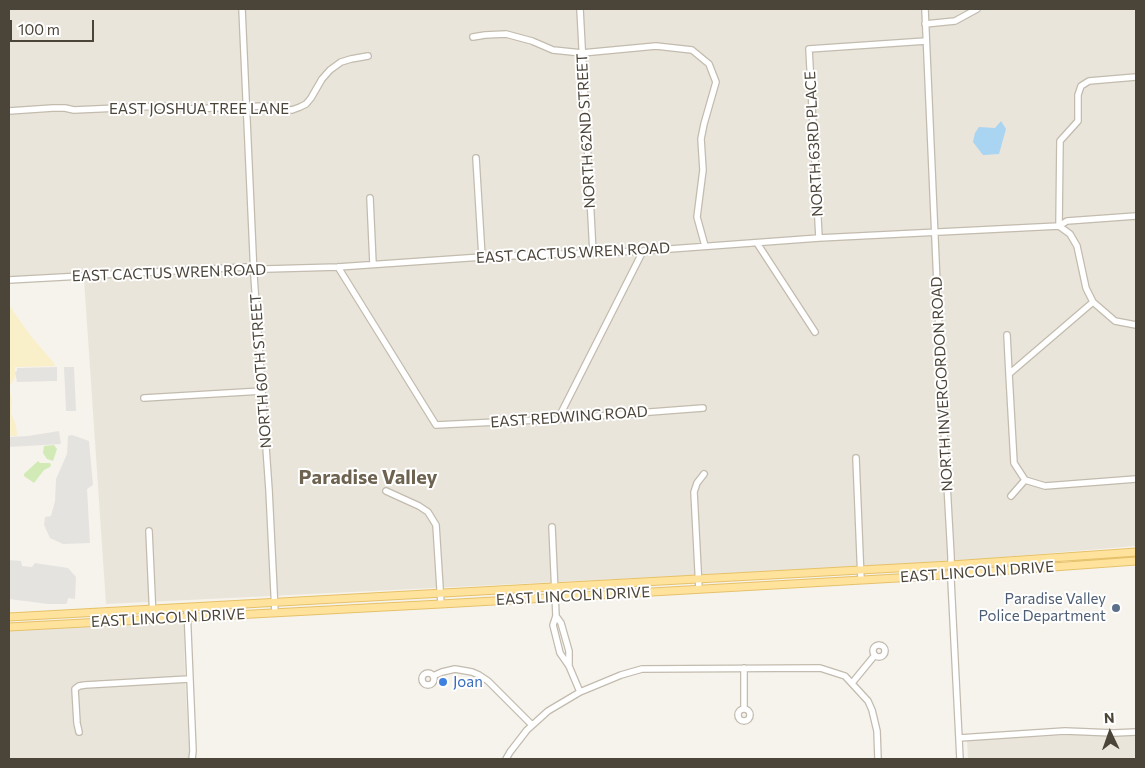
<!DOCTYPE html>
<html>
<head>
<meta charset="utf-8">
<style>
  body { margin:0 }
  #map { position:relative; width:1145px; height:768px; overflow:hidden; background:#f6f3ec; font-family:Commissioner,sans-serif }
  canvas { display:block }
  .frame { position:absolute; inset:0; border:10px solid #4b4439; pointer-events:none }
  .north { position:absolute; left:1085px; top:708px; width:50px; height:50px; -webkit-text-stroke:4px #fff; paint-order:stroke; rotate:357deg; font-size:14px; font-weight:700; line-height:20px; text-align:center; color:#4b4439 }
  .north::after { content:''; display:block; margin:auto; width:18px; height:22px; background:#4b4439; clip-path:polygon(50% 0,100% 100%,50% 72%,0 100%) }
  .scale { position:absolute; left:10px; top:20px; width:84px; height:22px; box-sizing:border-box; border:2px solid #4b4439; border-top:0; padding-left:6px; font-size:15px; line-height:18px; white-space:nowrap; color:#4b4439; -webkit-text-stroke:4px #fff; paint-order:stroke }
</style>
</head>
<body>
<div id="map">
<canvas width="1145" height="768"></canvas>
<div class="frame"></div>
<div class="north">N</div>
<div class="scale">100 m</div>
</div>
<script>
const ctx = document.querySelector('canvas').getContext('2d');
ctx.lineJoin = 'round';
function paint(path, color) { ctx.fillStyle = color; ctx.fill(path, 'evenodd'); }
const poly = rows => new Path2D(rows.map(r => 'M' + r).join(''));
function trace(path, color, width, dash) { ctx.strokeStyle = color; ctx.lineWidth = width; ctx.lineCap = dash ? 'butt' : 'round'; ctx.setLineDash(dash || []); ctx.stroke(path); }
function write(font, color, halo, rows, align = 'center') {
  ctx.font = font + ' Commissioner,sans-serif'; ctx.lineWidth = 4; ctx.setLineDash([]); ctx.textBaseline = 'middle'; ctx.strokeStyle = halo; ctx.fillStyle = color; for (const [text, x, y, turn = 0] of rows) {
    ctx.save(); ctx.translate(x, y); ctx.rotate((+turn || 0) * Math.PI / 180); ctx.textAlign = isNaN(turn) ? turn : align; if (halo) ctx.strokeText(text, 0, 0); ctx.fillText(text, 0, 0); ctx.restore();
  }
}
paint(poly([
  [9,9,1136,9,1136,546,968,560,844,568,106,604,84,279,9,283],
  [181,621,183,622,184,624,185,678,190,759,9,759,9,630],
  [1136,732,1136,759,968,759,967,740]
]), '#eae5da');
paint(poly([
  [54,445,57,449,53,461,47,459,43,453,44,446],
  [38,461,40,463,50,463,51,465,50,467,44,470,34,483,24,476,24,474]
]), '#d2eab5');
paint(poly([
  [9,305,30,335,54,363,55,366,15,367,15,378,9,387,12,400,11,413,16,425,17,436,9,436]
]), '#f9efc9');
paint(poly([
  [57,367,57,381,17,382,15,372,17,371,17,368],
  [64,367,74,367,76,411,66,411],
  [59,431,61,444,9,447,9,437,28,436],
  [72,435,89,441,93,485,87,489,90,543,63,544,50,538,44,525,45,517,51,516,55,501,56,479,67,454,68,436],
  [9,560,21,561,22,566,32,567,35,563,68,568,76,577,75,599,68,598,67,603,66,604,48,604,9,599]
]), '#e5e3e0');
paint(poly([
  [1001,121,1006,129,999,154,983,155,973,142,975,133,979,127,995,128]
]), '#a9d4f2');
const minor = poly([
  [242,9,254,276,269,490,275,612],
  [580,9,593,253],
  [925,9,941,376,951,556,951,580,960,759],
  [925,24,955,21,977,9],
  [473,37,485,35,506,34,532,41,553,50,582,53,656,46,692,50,709,64,716,82,704,124,701,139,703,170,697,217,705,246],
  [9,111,53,108,65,108,74,110,162,106,178,107,188,109,264,106,292,110,300,107,306,104,311,98,322,79,330,70,341,62,351,59,368,56],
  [476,158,482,257],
  [370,198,373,264],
  [1059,226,1060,141,1078,121,1078,95,1081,86,1089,81,1136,77],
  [1059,226,1070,234,1077,246,1086,288,1093,302,1115,321,1136,325],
  [819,238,809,49,926,41],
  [757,243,815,332],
  [338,267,436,425,558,419,703,408],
  [9,280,245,267,266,269,338,267,482,257,643,251,819,238,1059,226,1067,221,1136,216],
  [1007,335,1009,374],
  [144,398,262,391],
  [558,419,643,251],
  [856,458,861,580],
  [1025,480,1014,463,1009,374,1093,302],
  [1025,480,1045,486,1136,479],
  [386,491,419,506,428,512,436,525,441,604],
  [1011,496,1025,480],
  [552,527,556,616,553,625,560,653,569,666,580,692],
  [149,531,153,619],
  [699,589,694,492,697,483,704,474],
  [187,608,193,751,192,759],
  [556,616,561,623,569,651,569,666],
  '873 651a6 6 0 1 1 12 0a6 6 0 1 1-12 0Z',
  '422 679a6 6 0 1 1 12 0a6 6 0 1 1-12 0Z',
  [433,676,442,672,455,669,472,672,479,675,488,681,532,725],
  [852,683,875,655],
  '738 715a6 6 0 1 1 12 0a6 6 0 1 1-12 0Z',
  [744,709,744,668],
  [79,732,77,723,75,689,79,686,85,685,189,679],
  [959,738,1065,731,1114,733,1136,732],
  [506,759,510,752,527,730,548,711,580,692,621,675,642,669,820,668,845,676,868,701,872,710,877,731,878,759]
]);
const major = poly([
  [9,617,951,565,1136,552],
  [9,627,441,604,915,577,1136,561]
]);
trace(minor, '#c2bbae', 8);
trace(major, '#e6c16a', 9);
trace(minor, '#fff', 5.5);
trace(major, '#ffe39c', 7);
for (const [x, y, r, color] of [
  [1116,608,5,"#5c6f8a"],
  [443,682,5,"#3f7fe0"]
]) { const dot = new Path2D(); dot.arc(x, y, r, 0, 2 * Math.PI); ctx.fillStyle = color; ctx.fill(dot); trace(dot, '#fff', 2); }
write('15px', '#4b4439', '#fff', [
  ["EAST JOSHUA TREE LANE",199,109],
  ["NORTH 62ND STREET",586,131,-93],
  ["NORTH 63RD PLACE",814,144,-93],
  ["EAST CACTUS WREN ROAD",573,253,-3],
  ["EAST CACTUS WREN ROAD",169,273,-2],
  ["NORTH 60TH STREET",261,371,-94],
  ["NORTH INVERGORDON ROAD",942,384,-93],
  ["EAST REDWING ROAD",569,417,-4],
  ["EAST LINCOLN DRIVE",977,572,-4],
  ["EAST LINCOLN DRIVE",573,596,-3],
  ["EAST LINCOLN DRIVE",168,618,-3]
]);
write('15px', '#4e5e75', '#fff', [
  ["Paradise Valley",1106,599],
  ["Police Department",1106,616]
], 'right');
write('15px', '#366cbe', '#fff', [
  ["Joan",453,682]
], 'left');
write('bold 20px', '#6e6250', '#fff', [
  ["Paradise Valley",368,477]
]);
</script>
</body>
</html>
